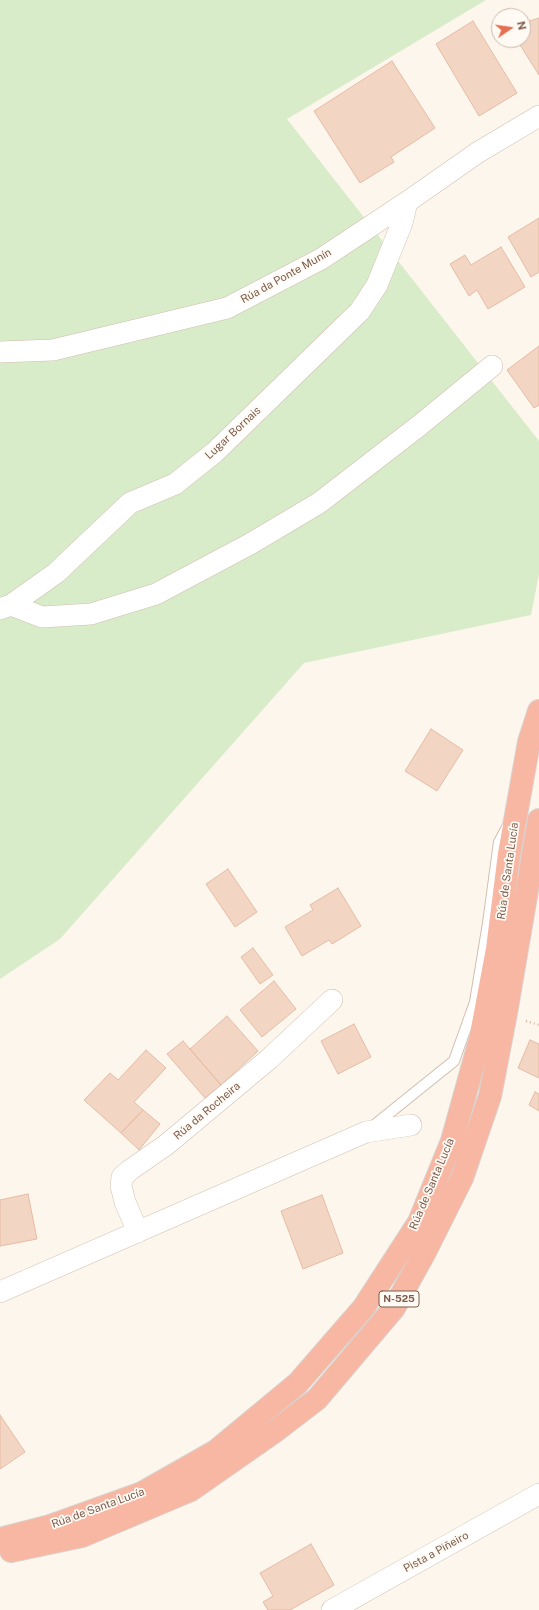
<!DOCTYPE html>
<html>
<head>
<meta charset="utf-8">
<style>
  body { margin:0 }
  #map { position:relative; width:539px; height:1610px; overflow:hidden; background:#fdf6ec; font-family:"Public Sans",sans-serif }
  canvas { display:block }
  .north { position:absolute; left:491px; top:8px; width:40px; height:40px; box-sizing:border-box; background:#fffaf3; border:1px solid #cabbb1; border-radius:50%; rotate:77deg; font-size:11px; font-weight:700; line-height:16px; text-align:center; color:#7a5c4d }
  .north::after { content:''; display:block; margin:auto; width:14px; height:18px; background:#e76f51; clip-path:polygon(50% 0,100% 100%,50% 72%,0 100%) }
</style>
</head>
<body>
<div id="map">
<canvas width="539" height="1610"></canvas>
<div class="north">N</div>
</div>
<script>
const ctx = document.querySelector('canvas').getContext('2d');
ctx.lineJoin = 'round';
function paint(path, color) { ctx.fillStyle = color; ctx.fill(path, 'evenodd'); }
const poly = rows => new Path2D(rows.map(r => 'M' + r).join(''));
function trace(path, color, width, dash) { ctx.strokeStyle = color; ctx.lineWidth = width; ctx.lineCap = dash ? 'butt' : 'round'; ctx.setLineDash(dash || []); ctx.stroke(path); }
function write(font, color, halo, rows, align = 'center') {
  ctx.font = font + ' "Public Sans",sans-serif'; ctx.lineWidth = 3.5; ctx.setLineDash([]); ctx.textBaseline = 'middle'; ctx.strokeStyle = halo; ctx.fillStyle = color; for (const [text, x, y, turn = 0] of rows) {
    ctx.save(); ctx.translate(x, y); ctx.rotate((+turn || 0) * Math.PI / 180); ctx.textAlign = isNaN(turn) ? turn : align; if (halo) ctx.strokeText(text, 0, 0); ctx.fillText(text, 0, 0); ctx.restore();
  }
}
paint(poly([
  [0,0,486,0,287,119,539,441,539,574,531,615,304,663,60,939,0,979]
]), '#d8ecc9');
const building = poly([
  [539,18,539,75,517,40,523,40,523,23,539,18],
  [473,21,517,93,479,116,436,44,473,21],
  [392,61,435,128,391,157,394,162,360,183,314,111,392,61],
  [539,218,539,272,531,277,508,237,539,218],
  [501,247,525,287,488,309,477,290,469,296,450,264,465,255,471,265,501,247],
  [539,346,539,405,534,408,507,370,539,346],
  [431,729,463,750,437,791,405,771,431,729],
  [228,869,257,912,235,927,206,884,228,869],
  [338,888,361,926,332,944,329,940,302,956,285,927,313,910,310,905,338,888],
  [253,948,273,975,260,984,241,957,253,948],
  [274,981,296,1009,262,1037,240,1010,274,981],
  [227,1016,258,1051,221,1085,190,1049,227,1016],
  [354,1024,371,1057,338,1074,321,1041,354,1024],
  [530,1040,539,1044,539,1078,518,1068,530,1040],
  [183,1041,221,1085,205,1098,167,1054,183,1041],
  [146,1050,166,1068,134,1102,143,1110,121,1133,84,1100,110,1073,118,1080,146,1050],
  [535,1092,539,1094,539,1111,529,1105,535,1092],
  [143,1110,160,1124,139,1150,121,1133,143,1110],
  [28,1194,37,1239,0,1246,0,1200,28,1194],
  [322,1195,343,1253,303,1269,281,1211,322,1195],
  [0,1415,25,1452,0,1469,0,1415],
  [311,1544,334,1585,290,1610,268,1610,263,1602,273,1596,260,1573,311,1544]
]);
paint(building, '#f3d5c3');
trace(building, '#e6bba3', 1);
const lane = poly([
  [372,1127,454,1061,475,1002,488,923,499,842,507,827]
]);
const street = poly([
  [0,352,53,350,227,308,321,259,407,202,477,153,539,116],
  [11,605,42,617,91,614,156,594,250,544,319,503,420,425,492,366],
  [0,609,11,605,56,573,130,503,175,484,215,452,360,311,377,285,402,223,407,202],
  [138,1232,125,1202,121,1186,122,1177,130,1170,166,1145,269,1059,332,1000],
  [0,1292,366,1132,411,1125],
  [332,1610,539,1494]
]);
const highway = poly([
  [0,1539,50,1526,142,1493,216,1451,298,1383,364,1307,419,1222,452,1141,480,1040,497,949,509,854,529,742,539,711],
  [11,1551,82,1536,191,1490,274,1432,317,1399,394,1308,425,1252,462,1178,490,1096,506,1013,539,820]
]);
trace(lane, '#d1beb0', 12);
trace(street, '#d1beb0', 22);
trace(highway, '#dad1cd', 24);
trace(poly([
  [526,1021,539,1025]
]), '#d9b8a5', 2.5, [1, 3]);
trace(lane, '#fff', 10);
trace(street, '#fff', 21);
trace(highway, '#f7b7a3', 22);
for (const [x, y, w] of [
  [399,1299,40]
]) { const box = new Path2D(); box.roundRect(x - w / 2, y - 8, w, 16, 3); ctx.fillStyle = '#fffaf3'; ctx.fill(box); trace(box, '#7a5c4d', 1); }
write('bold 10px', '#7a5c4d', null, [
  ["N-525",399,1299]
]);
write('11px', '#7a5c4d', '#fffaf3', [
  ["Rúa da Ponte Munín",286,276,-29],
  ["Lugar Bornais",233,433,-43],
  ["Rúa de Santa Lucía",508,871,-82],
  ["Rúa da Rocheira",207,1111,-40],
  ["Rúa de Santa Lucía",432,1184,-67],
  ["Rúa de Santa Lucía",98,1508,-20],
  ["Pista a Piñeiro",436,1552,-29]
]);
</script>
</body>
</html>
